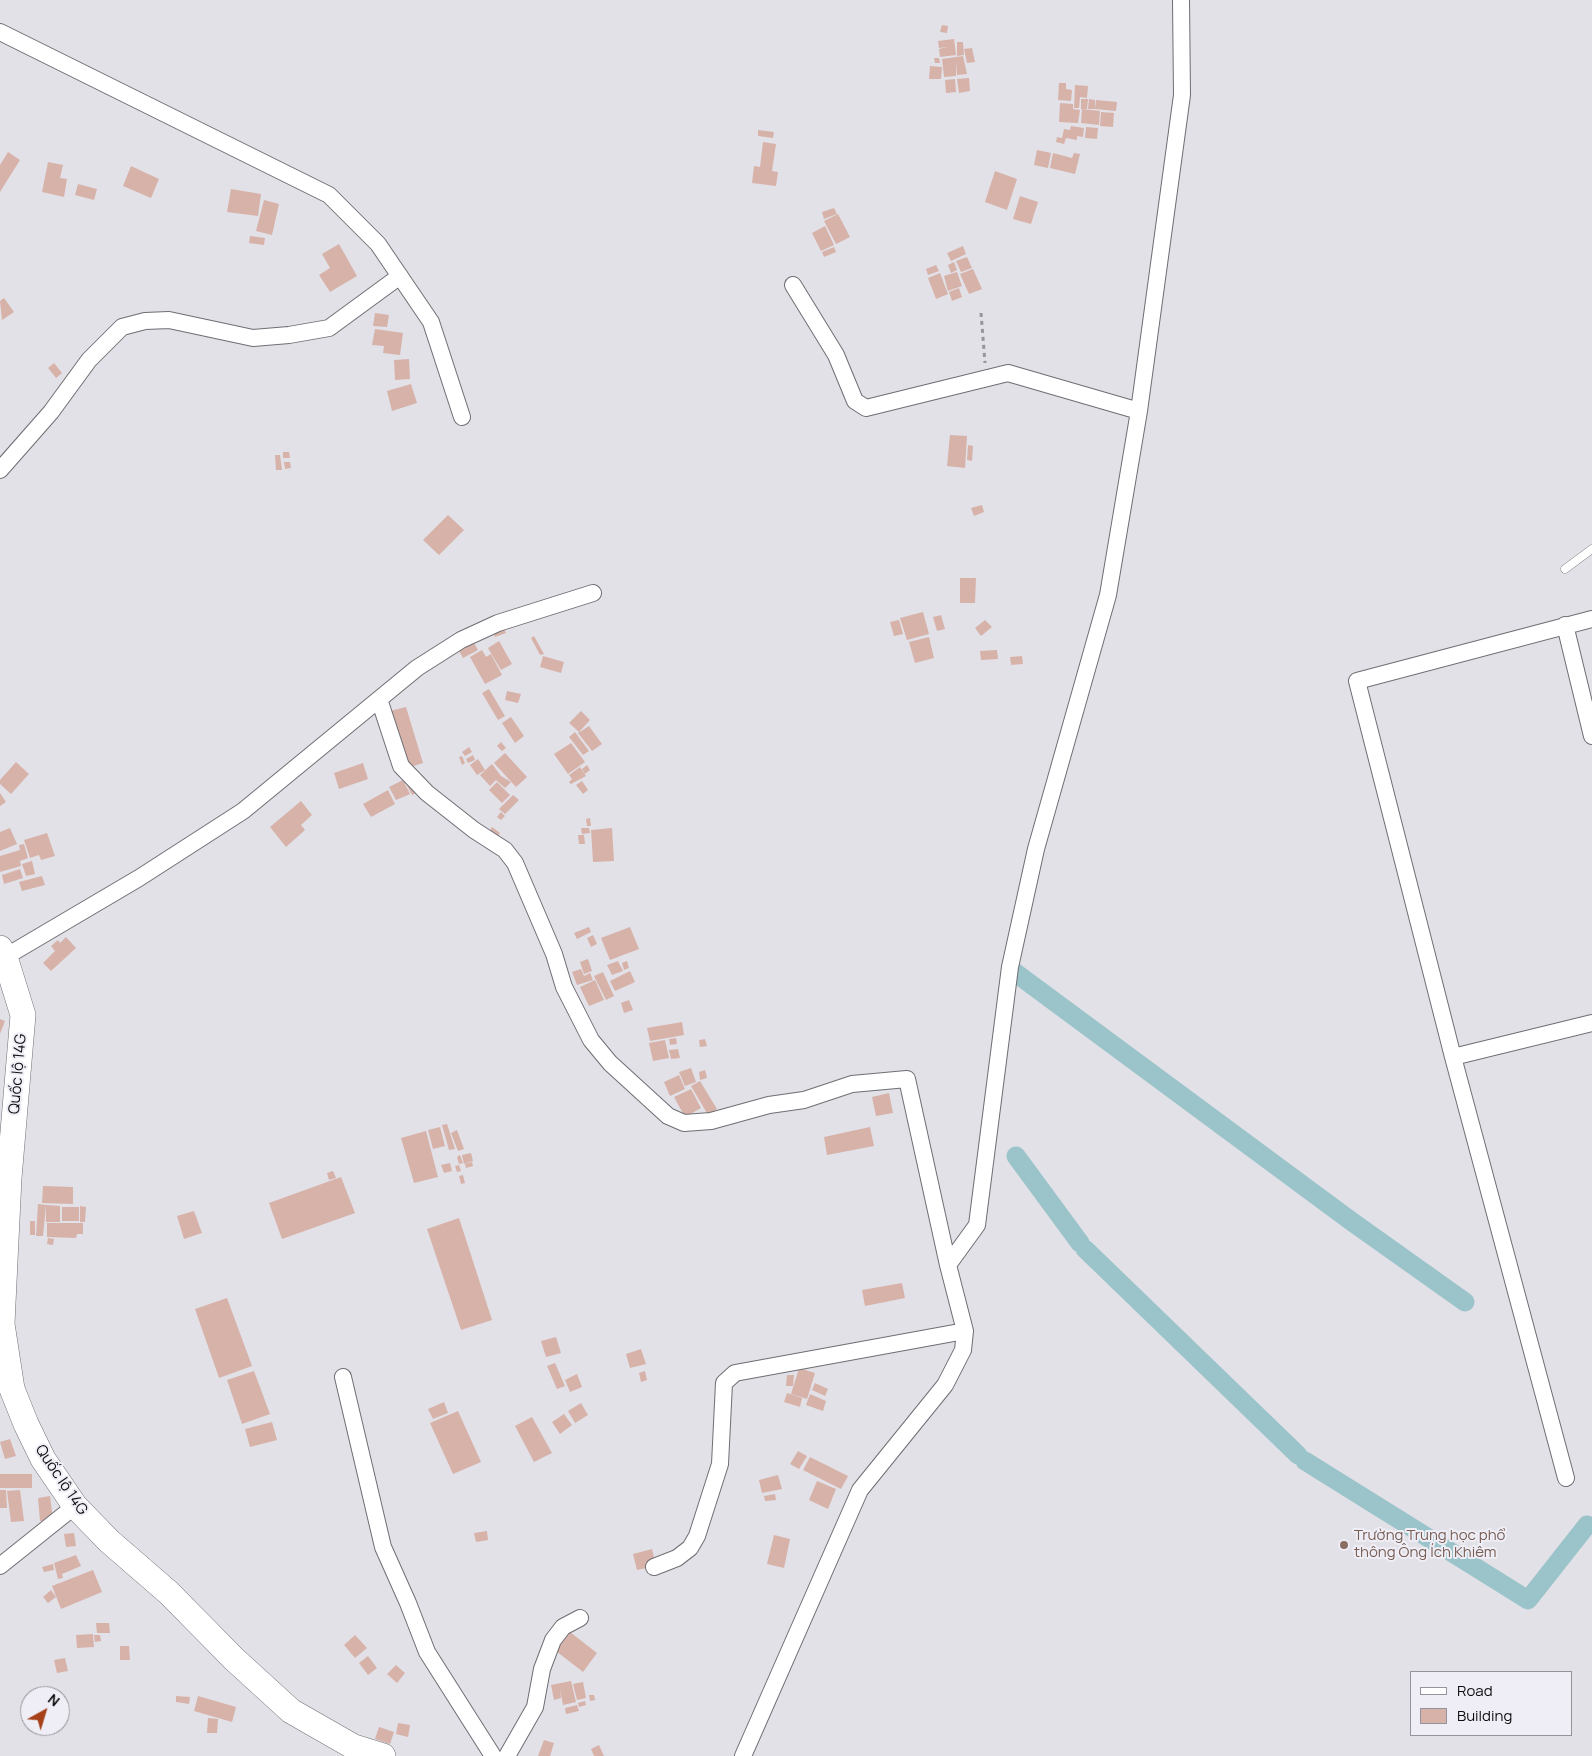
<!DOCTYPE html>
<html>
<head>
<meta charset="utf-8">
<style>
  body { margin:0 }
  #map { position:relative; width:1592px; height:1756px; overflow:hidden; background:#e2e1e8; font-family:Manrope,sans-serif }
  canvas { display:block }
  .legend { position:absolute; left:1410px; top:1671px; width:162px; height:65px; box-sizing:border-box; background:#efeef6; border:1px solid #95949a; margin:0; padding:6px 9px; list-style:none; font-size:15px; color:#0d0d0f }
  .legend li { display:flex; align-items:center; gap:10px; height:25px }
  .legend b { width:25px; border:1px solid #95949a }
  .north { position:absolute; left:20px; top:1686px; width:50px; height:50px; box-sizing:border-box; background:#efeef6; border:1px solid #95949a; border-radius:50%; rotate:39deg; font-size:14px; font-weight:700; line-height:20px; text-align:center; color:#0d0d0f }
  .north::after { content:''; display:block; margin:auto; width:18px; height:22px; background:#a64018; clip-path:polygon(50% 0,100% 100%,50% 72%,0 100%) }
</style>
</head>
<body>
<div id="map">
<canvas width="1592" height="1756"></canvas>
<ul class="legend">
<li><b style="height:6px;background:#fff"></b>Road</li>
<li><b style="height:14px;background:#d7b2a9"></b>Building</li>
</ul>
<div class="north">N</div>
</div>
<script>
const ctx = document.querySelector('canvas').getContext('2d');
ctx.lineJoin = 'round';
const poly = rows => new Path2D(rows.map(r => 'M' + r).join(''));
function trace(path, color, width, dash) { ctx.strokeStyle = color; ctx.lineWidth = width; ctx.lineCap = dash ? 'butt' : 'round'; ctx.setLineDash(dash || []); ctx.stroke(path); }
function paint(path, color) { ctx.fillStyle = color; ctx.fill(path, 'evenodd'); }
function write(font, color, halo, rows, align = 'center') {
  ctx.font = font + ' Manrope,sans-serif'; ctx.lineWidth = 4; ctx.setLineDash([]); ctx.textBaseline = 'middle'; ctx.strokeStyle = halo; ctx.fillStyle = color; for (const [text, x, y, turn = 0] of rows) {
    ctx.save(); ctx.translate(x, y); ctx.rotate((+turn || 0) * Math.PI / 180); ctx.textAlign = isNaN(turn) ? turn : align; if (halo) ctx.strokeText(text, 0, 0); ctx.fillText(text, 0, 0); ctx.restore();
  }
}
trace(poly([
  [1013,971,1351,1221,1465,1302],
  [1016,1156,1080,1243],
  [1085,1249,1298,1455],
  [1305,1461,1528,1600,1587,1525]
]), '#9ac4c9', 19);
paint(poly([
  [942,25,948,26,947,33,940,32],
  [954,39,956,55,940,57,939,49,947,47,939,48,938,41],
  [957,42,963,42,964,55,957,56],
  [972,48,975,62,967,63,964,49],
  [963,56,967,74,957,75,956,62,956,76,944,77,942,59],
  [934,58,939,58,940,63,935,63],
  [930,66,942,67,941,79,929,79],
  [969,78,970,91,959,93,957,79],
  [955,79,956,92,946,93,945,80],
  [1059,83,1066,83,1066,89,1072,90,1071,101,1058,100],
  [1075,85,1088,86,1087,98,1080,97,1079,108,1074,108],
  [1081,99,1088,99,1087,109,1081,109],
  [1089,99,1095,100,1095,109,1088,109],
  [1096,100,1117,102,1116,111,1095,109],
  [1060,103,1073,104,1073,109,1080,110,1078,123,1059,122],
  [1082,109,1100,111,1099,125,1081,123],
  [1101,112,1114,113,1113,127,1100,126],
  [1071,126,1084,128,1083,137,1077,136,1077,140,1066,138,1064,144,1056,142,1057,137,1062,138,1064,129,1070,130],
  [1086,127,1098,128,1097,139,1085,138],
  [758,130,774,132,773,138,758,136],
  [763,142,776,144,772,171,778,172,776,186,752,183,754,166,760,167],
  [1037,150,1051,153,1048,168,1034,165],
  [8,152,20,160,0,192,0,165],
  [1053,153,1072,158,1074,153,1080,154,1075,174,1050,168],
  [48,162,63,165,60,178,67,179,64,197,42,192],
  [131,166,159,179,151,198,123,186],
  [995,171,1017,179,1007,210,985,202],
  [78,184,97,189,94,200,75,195],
  [231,189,261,194,258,216,227,212],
  [1020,196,1038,202,1031,224,1013,219],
  [264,200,279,204,272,235,256,231],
  [834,208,837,214,824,219,822,212],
  [838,214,850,237,836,244,824,221],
  [825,226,834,245,821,251,812,233],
  [250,236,265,238,264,245,249,243],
  [339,244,357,276,330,292,319,275,330,268,322,254],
  [963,246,966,254,951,261,947,253],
  [834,247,836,252,824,257,822,252],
  [967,257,972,268,961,272,956,261],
  [954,262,957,270,951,273,948,265],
  [936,265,939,271,928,275,926,269],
  [973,269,982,289,969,294,960,274],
  [957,272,962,286,948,291,944,276],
  [940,273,948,294,936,299,928,278],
  [959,288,962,297,952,301,949,292],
  [4,298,14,312,2,320,0,301],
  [375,313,389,315,387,327,373,326],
  [375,329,403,333,400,355,383,353,384,346,372,345],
  [409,359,410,379,395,380,394,360],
  [54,363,62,373,56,378,48,368],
  [411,384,417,403,392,411,387,391],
  [950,435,967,436,965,468,947,466],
  [968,445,973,446,972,461,967,460],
  [283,452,289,452,290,458,283,458],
  [275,455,280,455,282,470,276,470],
  [284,462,290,462,291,468,285,469],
  [982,505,984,512,974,516,971,508],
  [448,515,464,530,439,555,423,540],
  [960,578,976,578,975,603,960,603],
  [923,612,929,634,907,640,900,618],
  [941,615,945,629,937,631,933,617],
  [899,620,903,634,894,636,890,622],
  [985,620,992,627,981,636,975,628],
  [504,628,506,633,495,637,493,632],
  [534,636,544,654,540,655,531,638],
  [929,637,934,658,915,663,909,642],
  [499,641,512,664,501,670,488,648],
  [474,643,478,650,463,658,459,651],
  [482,650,486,657,491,654,502,675,485,684,470,657],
  [997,650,998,659,981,660,980,651],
  [543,656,564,662,561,673,540,667],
  [1022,656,1023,664,1011,665,1010,657],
  [489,689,505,716,498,720,482,693],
  [507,691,521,694,518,703,505,700],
  [406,707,423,763,407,768,390,711],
  [581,711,590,720,579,732,569,723],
  [511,717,524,736,515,743,502,723],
  [589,726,602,744,592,751,578,733],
  [575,732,589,751,583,755,569,737],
  [501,742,506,748,502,751,497,746],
  [571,743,585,762,568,774,554,754],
  [469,747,472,752,465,756,462,752],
  [505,753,527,777,516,787,494,763],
  [473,755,475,760,468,763,466,759],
  [462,756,465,763,462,765,459,757],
  [478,759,485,770,477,775,470,765],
  [16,762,29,774,11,794,0,784,0,780],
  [363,763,368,779,339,789,334,773],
  [492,764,501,776,511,782,505,788,496,780,490,786,480,775],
  [587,765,590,770,585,774,582,769],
  [580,767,586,776,571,784,569,782,572,779,569,775],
  [403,780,410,794,396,800,389,787],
  [404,780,416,793,412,795],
  [582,781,588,790,583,794,576,785],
  [497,782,510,795,502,803,489,790],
  [388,790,395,804,371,817,363,804],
  [0,793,6,802,0,806],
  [513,795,519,800,505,814,499,809],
  [301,801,312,815,301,825,305,830,286,847,270,827],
  [501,812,505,816,501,820,497,817],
  [590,818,591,826,587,826,586,819],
  [492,827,500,833,498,836,490,830],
  [10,828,17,844,0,851,0,832],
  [581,828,589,828,590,833,582,834],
  [612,828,614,861,593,862,591,830],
  [47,833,55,856,41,860,39,855,30,858,24,840],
  [578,835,584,835,585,844,579,844],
  [24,844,28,858,20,861,21,866,0,872,0,856,20,850,19,845],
  [32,861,35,874,26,876,22,864],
  [20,869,23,878,4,884,2,875],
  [42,876,45,885,22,891,19,882],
  [589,927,591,932,577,939,574,933],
  [630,927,639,949,610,960,601,938],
  [593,935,597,944,591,947,587,938],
  [66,937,76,948,51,971,43,963,55,951,51,946,58,940,60,943],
  [588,959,592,971,584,974,580,962],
  [618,961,623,971,612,975,607,965],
  [627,961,629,968,624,970,622,963],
  [581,969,584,976,590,973,593,980,577,985,572,972],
  [630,971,635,982,615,991,610,981],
  [603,972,614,996,606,1000,594,976],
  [595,980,604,1000,589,1006,580,987],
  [629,1000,633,1010,624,1013,621,1003],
  [0,1019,5,1021,0,1034],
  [682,1022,684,1035,650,1041,647,1028],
  [676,1038,677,1044,670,1045,669,1039],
  [705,1039,707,1046,700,1047,699,1040],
  [665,1040,669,1058,653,1061,649,1043],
  [678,1049,680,1058,671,1059,669,1050],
  [691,1068,696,1082,685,1086,679,1072],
  [705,1070,707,1078,700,1080,699,1072],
  [679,1075,685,1089,670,1096,664,1082],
  [700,1081,717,1109,708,1115,691,1086],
  [691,1089,701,1108,685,1117,674,1097],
  [889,1093,893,1113,876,1116,872,1097],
  [447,1124,455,1149,449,1150,442,1125],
  [440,1127,445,1146,433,1149,428,1130],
  [870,1127,874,1146,827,1155,824,1137],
  [457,1130,464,1149,458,1151,451,1133],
  [426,1131,438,1177,414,1183,401,1138],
  [471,1153,473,1161,464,1164,462,1155],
  [460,1155,463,1163,459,1164,457,1157],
  [472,1162,473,1166,466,1168,465,1164],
  [450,1163,452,1171,444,1173,441,1165],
  [459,1165,461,1171,457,1172,455,1166],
  [333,1171,336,1178,329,1180,327,1173],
  [463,1175,465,1183,461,1184,459,1176],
  [341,1177,355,1213,282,1239,269,1203],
  [43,1186,73,1187,73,1204,42,1203],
  [38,1204,46,1205,43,1236,36,1236],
  [46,1205,60,1206,60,1222,46,1222],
  [80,1206,86,1207,85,1222,80,1222],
  [62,1207,79,1207,79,1221,62,1221],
  [194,1211,202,1233,184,1239,177,1216],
  [459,1218,492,1320,461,1330,427,1229],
  [30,1221,35,1221,35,1235,30,1235],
  [47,1223,83,1223,83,1234,77,1234,76,1238,47,1237],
  [48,1238,54,1239,53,1245,47,1244],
  [902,1283,905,1298,865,1306,862,1290],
  [227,1298,252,1366,219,1378,195,1309],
  [556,1337,561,1353,546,1357,541,1341],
  [641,1349,646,1364,630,1368,626,1354],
  [555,1363,565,1386,557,1389,547,1366],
  [799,1368,815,1373,807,1399,791,1394,797,1375,799,1375,797,1375],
  [254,1371,270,1414,242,1424,227,1380],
  [645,1371,647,1380,641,1382,639,1373],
  [577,1374,582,1387,570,1392,565,1380],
  [787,1375,794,1375,793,1386,786,1386],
  [815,1383,828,1389,825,1396,812,1390],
  [787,1393,802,1398,800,1407,784,1402],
  [810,1394,826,1401,823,1411,806,1405],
  [444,1402,448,1413,433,1419,428,1409],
  [581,1403,588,1415,575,1423,568,1411],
  [458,1411,481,1462,453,1474,430,1423],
  [564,1414,572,1425,560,1434,552,1422],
  [532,1417,552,1453,534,1462,515,1426],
  [272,1422,277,1440,250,1447,245,1429],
  [10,1439,16,1456,5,1459,0,1442],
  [798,1451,807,1456,799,1469,790,1464],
  [810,1457,848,1476,841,1489,803,1470],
  [0,1474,32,1474,32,1488,0,1488],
  [778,1475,782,1489,762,1493,759,1480],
  [817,1481,836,1489,828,1509,809,1500],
  [0,1490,6,1490,7,1508,0,1508],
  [20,1490,24,1521,11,1522,7,1491],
  [775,1494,776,1500,765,1501,764,1496],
  [50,1496,53,1520,40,1521,38,1498],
  [487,1531,488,1540,476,1542,474,1533],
  [74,1533,76,1546,66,1547,64,1534],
  [774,1535,790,1539,784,1568,767,1564],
  [652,1549,656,1566,637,1570,633,1554],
  [76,1555,81,1566,62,1574,63,1578,58,1579,54,1563],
  [53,1564,54,1570,44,1572,42,1567],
  [93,1570,102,1592,61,1609,52,1586],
  [51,1590,56,1597,48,1603,43,1597],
  [96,1623,109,1623,110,1633,97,1633],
  [570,1632,597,1653,583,1672,556,1651],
  [93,1634,94,1647,77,1648,76,1635],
  [94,1635,100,1635,101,1641,95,1642],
  [355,1635,367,1648,355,1658,344,1645],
  [120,1646,129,1646,130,1660,120,1660],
  [368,1656,377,1668,368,1675,359,1663],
  [65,1658,68,1671,57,1673,54,1660],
  [396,1665,405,1673,397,1683,387,1674],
  [571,1681,576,1702,563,1705,560,1689,561,1698,554,1700,551,1685],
  [583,1682,586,1698,577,1700,573,1684],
  [589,1695,594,1695,595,1700,590,1701],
  [176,1696,190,1697,189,1704,176,1702],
  [198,1696,236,1707,232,1722,194,1711],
  [585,1701,586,1705,579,1707,578,1703],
  [577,1705,579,1711,566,1714,565,1708],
  [208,1718,218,1719,217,1733,207,1733],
  [398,1723,410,1725,408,1737,396,1734],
  [379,1727,394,1732,390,1744,375,1739],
  [544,1740,554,1743,550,1756,538,1756],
  [599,1745,604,1756,594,1756,591,1749]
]), '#d7b2a9');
const lane = poly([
  [1565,569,1592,549]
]);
const street = poly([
  [0,32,329,195,378,244,431,322,462,417],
  [793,285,836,355,855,401,866,408,1008,373,1139,411],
  [0,470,51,412,89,360,122,327,145,321,169,320,253,338,289,335,329,328,400,276],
  [1565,625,1592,736],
  [379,699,401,766,427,793,474,830,505,850,515,863,554,954,564,987,591,1040,610,1063,668,1116,684,1123,711,1121,769,1105,804,1100,852,1084,907,1079,948,1265],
  [5,957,139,878,243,811,417,668,461,640,498,623,593,593],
  [1453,1057,1592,1023],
  [343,1377,383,1547,408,1603,427,1652,493,1756],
  [1566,1478,1453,1057,1357,681,1592,619],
  [0,1566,75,1506],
  [654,1567,677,1558,690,1548,697,1536,720,1464,724,1383,735,1373,965,1331],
  [507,1756,535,1707,542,1669,553,1640,563,1627,580,1618],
  [743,1756,860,1490,945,1385,963,1350,965,1331,948,1265,977,1225,1010,967,1036,849,1108,595,1139,411,1182,95,1181,0]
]);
const primary = poly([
  [0,948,5,957,23,1015,9,1178,2,1324,12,1389,26,1424,43,1459,75,1506,109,1541,169,1593,234,1659,291,1711,354,1747,383,1756]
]);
trace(lane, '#6e6e74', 9);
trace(street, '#6e6e74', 18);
trace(primary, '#6e6e74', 26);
trace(poly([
  [981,313,985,363]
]), '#95959a', 3, [4, 4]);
trace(lane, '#fff', 8);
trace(street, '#fff', 16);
trace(primary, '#fff', 25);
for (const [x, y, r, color] of [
  [1344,1545,5,"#8d6e63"]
]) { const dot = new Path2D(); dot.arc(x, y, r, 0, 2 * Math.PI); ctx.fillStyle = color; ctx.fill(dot); trace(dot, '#efeef6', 2); }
write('15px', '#0d0d0f', '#efeef6', [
  ["Quốc lộ 14G",18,1074,-85],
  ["Quốc lộ 14G",61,1480,56]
]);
write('15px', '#785e54', '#efeef6', [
  ["Trường Trung học phổ",1354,1536],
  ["thông Ông Ích Khiêm",1354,1553]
], 'left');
</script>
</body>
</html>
